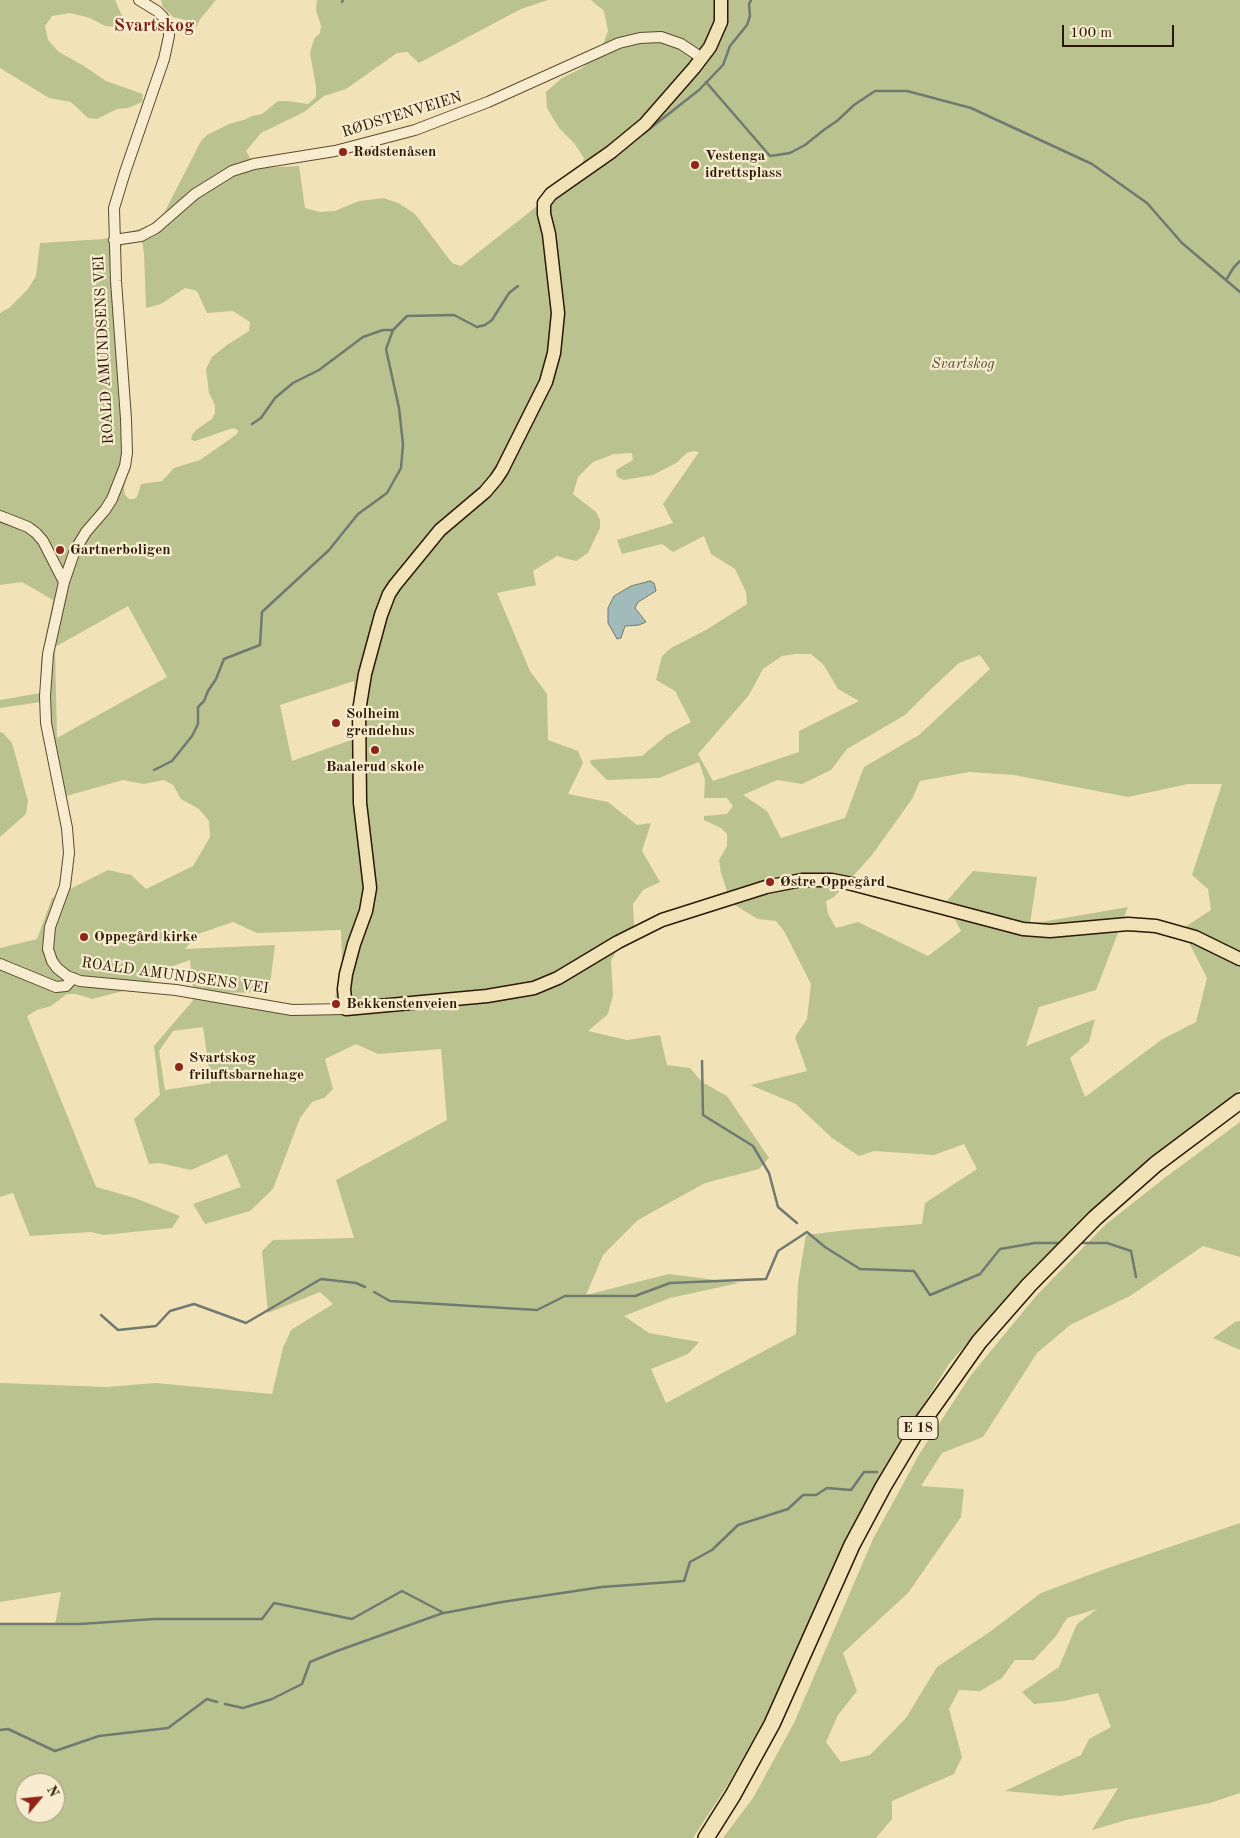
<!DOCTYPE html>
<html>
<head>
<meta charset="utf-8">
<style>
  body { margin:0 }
  #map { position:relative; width:1240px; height:1838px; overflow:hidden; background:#f2e2b7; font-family:"Old Standard TT",serif }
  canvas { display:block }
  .north { position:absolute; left:15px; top:1773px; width:50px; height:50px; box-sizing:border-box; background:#f7ecd0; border:1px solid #a5977e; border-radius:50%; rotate:62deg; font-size:14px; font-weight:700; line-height:20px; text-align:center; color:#2b1802 }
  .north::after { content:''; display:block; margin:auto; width:18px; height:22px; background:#8f2418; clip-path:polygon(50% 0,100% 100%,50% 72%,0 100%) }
  .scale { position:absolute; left:1062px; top:25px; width:112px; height:22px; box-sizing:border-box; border:2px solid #2b1802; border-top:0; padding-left:6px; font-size:15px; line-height:18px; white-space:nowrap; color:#2b1802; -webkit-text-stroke:4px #f7ecd0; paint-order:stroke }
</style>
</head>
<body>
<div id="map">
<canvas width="1240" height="1838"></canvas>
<div class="north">N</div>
<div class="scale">100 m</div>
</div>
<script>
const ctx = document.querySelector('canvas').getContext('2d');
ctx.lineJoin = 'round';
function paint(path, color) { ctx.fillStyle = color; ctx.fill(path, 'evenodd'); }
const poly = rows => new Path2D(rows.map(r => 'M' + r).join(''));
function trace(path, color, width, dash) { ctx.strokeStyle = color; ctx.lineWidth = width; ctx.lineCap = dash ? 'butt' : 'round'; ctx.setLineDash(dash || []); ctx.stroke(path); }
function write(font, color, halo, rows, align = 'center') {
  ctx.font = font + ' "Old Standard TT",serif'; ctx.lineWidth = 4.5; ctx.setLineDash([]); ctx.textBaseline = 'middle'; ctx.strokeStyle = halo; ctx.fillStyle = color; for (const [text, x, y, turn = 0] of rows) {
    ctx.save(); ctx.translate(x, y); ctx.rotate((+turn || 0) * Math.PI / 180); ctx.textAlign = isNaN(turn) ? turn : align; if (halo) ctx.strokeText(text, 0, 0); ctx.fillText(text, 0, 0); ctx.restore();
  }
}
paint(poly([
  [0,0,115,0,122,16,115,27,105,26,90,18,70,13,52,16,45,26,48,40,59,52,84,66,106,81,143,94,142,102,128,108,117,109,97,119,88,118,71,102,49,98,0,68],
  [161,0,216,0,201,18,196,27,185,20,173,17,163,7],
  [317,0,548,0,521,9,419,63,407,52,397,53,346,89,324,96,304,112,261,133,246,151,250,158,261,168,299,166,305,208,320,212,335,211,359,201,384,198,400,204,415,214,452,263,461,266,579,173,584,158,574,143,559,128,547,108,546,92,562,78,582,68,600,53,608,31,604,11,591,0,1240,0,1240,1090,1149,1159,1093,1210,1020,1282,949,1364,900,1442,852,1528,764,1720,727,1786,693,1838,0,1838,0,1623,55,1625,61,1592,0,1602,0,1383,107,1387,156,1383,272,1394,283,1348,291,1330,333,1304,320,1292,268,1313,262,1251,273,1240,354,1238,336,1180,447,1120,441,1049,378,1054,356,1044,325,1059,333,1089,324,1098,312,1102,300,1118,273,1189,250,1211,205,1224,193,1204,241,1187,227,1154,191,1170,159,1163,149,1164,134,1119,160,1095,154,1046,195,998,131,989,92,999,76,994,67,994,51,1006,37,1010,27,1016,96,1187,135,1198,180,1216,172,1228,103,1235,91,1232,30,1236,13,1193,0,1197,0,948,37,939,52,898,108,870,131,875,146,889,193,866,210,837,209,821,199,809,181,799,173,785,164,780,143,784,123,780,59,798,43,708,40,702,0,708,0,700,40,693,41,660,53,600,22,582,0,585,0,313,9,308,28,289,36,276,40,243,104,239,139,229,153,223,164,213,201,141,207,135,229,124,244,120,252,116,262,114,278,101,287,101,308,104,316,97,316,87,310,53,314,39,320,33,321,26,316,10],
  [142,240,144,254,146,308,161,304,185,288,197,291,207,313,233,311,250,322,249,331,227,345,212,357,206,369,209,393,215,405,215,413,212,419,196,430,192,435,191,440,195,441,233,428,238,430,237,434,200,460,174,468,162,481,141,484,137,497,134,499,129,499,125,495,124,488,129,470,131,437,119,250,123,244],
  [694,451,699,452,663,504,673,523,617,540,622,554,662,544,673,552,704,536,711,554,735,569,746,592,747,604,706,630,671,648,662,656,656,680,675,691,691,722,667,735,642,756,590,760,591,764,607,780,659,778,699,762,705,780,704,798,727,798,733,806,727,814,704,816,704,820,721,828,727,834,727,846,719,860,721,873,727,891,670,911,634,926,633,904,643,890,660,882,642,851,651,823,637,825,608,802,568,794,583,763,578,751,548,740,547,694,530,671,497,593,536,585,533,571,557,556,576,561,588,553,600,528,600,520,596,512,573,494,578,477,593,462,614,454,632,453,633,460,616,470,617,477,624,480,653,475,676,463,687,453],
  [128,606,167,677,57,738,55,647],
  [795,654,811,654,823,664,838,689,859,701,799,731,799,752,713,781,698,754,749,695,763,669,782,656],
  [980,655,990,669,919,735,864,767,845,818,781,838,767,811,743,795,777,780,802,784,831,770,847,749,905,715,930,690,959,663],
  [354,681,354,739,292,761,280,705],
  [969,772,1014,775,1128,797,1188,784,1222,784,1192,875,1208,889,1211,910,1182,929,1207,978,1196,1022,1161,1040,1085,1097,1070,1058,1089,1042,1095,1019,1026,1046,1039,1007,1096,990,1128,907,1030,924,1037,877,973,871,946,902,961,931,928,956,858,922,836,928,828,914,826,901,834,897,872,855,912,799,920,781],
  [733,904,758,919,776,921,784,931,811,984,807,1019,795,1037,807,1071,750,1085,796,1104,832,1138,859,1156,874,1151,934,1155,964,1144,977,1169,925,1203,922,1224,848,1230,806,1235,798,1283,796,1334,666,1403,651,1369,688,1354,699,1342,649,1333,624,1316,670,1298,739,1283,669,1274,586,1295,603,1255,638,1220,705,1183,759,1169,769,1158,727,1096,702,1082,690,1068,667,1065,660,1035,627,1040,588,1031,608,1014,613,995,611,961,617,950,656,928],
  [233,922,257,933,341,930,342,961,334,1004,296,1008,216,993,269,992,275,945,185,949,198,934],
  [190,960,193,989,150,981,153,973],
  [203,1027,211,1083,165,1090,159,1051,173,1031],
  [25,1783,55,1783,55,1813,25,1813],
  [0,732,3,733,12,743,28,801,26,814,0,837],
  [1240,1122,1240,1257,1203,1246,1130,1296,1070,1325,1037,1353,983,1437,942,1453,921,1486,964,1489,961,1517,908,1593,843,1653,857,1691,838,1715,826,1742,841,1762,870,1755,906,1718,937,1667,991,1631,1041,1593,1105,1569,1240,1523,1240,1793,1210,1803,1126,1820,1092,1830,1118,1788,1060,1796,1005,1791,1081,1755,1089,1739,1111,1727,1098,1693,1064,1701,1034,1704,1022,1692,1059,1667,1077,1624,1097,1609,1067,1618,1056,1636,1034,1660,1015,1660,1002,1678,980,1691,959,1690,949,1709,962,1757,954,1774,892,1801,892,1819,876,1838,723,1838,753,1798,794,1723,873,1539,920,1453,971,1375,1036,1296,1105,1225,1162,1180],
  [1240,1321,1240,1350,1213,1338,1235,1322]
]), '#bac38f');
const water = poly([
  [650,581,654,583,656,591,638,602,635,608,646,622,639,625,625,626,621,638,617,639,608,623,608,608,614,596,631,586,650,581]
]);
paint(water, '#a0bbb9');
trace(water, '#717a70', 1);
trace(poly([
  [342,2,343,0],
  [706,82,770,156,790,153,805,145,825,129,837,121,854,105,875,91,907,91,971,108,1092,164,1147,203,1182,243,1240,292],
  [643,134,699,90,723,65,730,46,747,25,750,16,749,4,751,0],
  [1226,280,1234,267,1240,261],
  [252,424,261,418,275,398,293,383,319,370,363,337,383,330,393,330],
  [154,770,172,761,192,736,198,724,198,707,204,701,208,691,216,679,224,659,260,645,262,612,329,550,358,514,387,493,401,468,403,444,399,408,386,349,393,330,407,316,454,315,477,327,485,325,492,320,509,293,518,286],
  [702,1061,703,1115,753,1146,769,1173,778,1207,797,1223],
  [1083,1243,1107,1243,1131,1251,1136,1277],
  [374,1292,390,1301,537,1310,565,1296,635,1296,670,1283,766,1279,778,1251,807,1232,825,1247,860,1269,914,1271,930,1295,980,1274,1000,1249,1035,1243,1061,1243],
  [101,1315,118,1330,156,1326,170,1311,194,1304,246,1323,321,1279,356,1283,365,1287],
  [0,1624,80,1624,154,1619,262,1619,274,1603,352,1619,402,1591,444,1613,502,1602,602,1587,684,1581,690,1562,712,1550,738,1525,788,1509,803,1495,816,1495,827,1488,851,1490,864,1472,877,1472],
  [225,1704,243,1708,272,1699,302,1684,310,1662,337,1651,443,1613],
  [0,1730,8,1729,55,1751,99,1736,168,1728,207,1699,217,1702]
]), '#717a70', 2.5);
const minor = poly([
  [139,0,157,11,163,17,169,27,169,36,164,59,125,172,114,208,116,281,126,419,127,453,125,466,112,499,105,510,86,532,75,550,64,582,48,654,45,696,46,723,67,828,69,853,65,886,50,927,48,949,52,961,57,968,67,976,80,981,176,990,292,1010,346,1009],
  [114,240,141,236,156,228,195,194,232,171,254,164,335,151,415,130,488,102,619,43,640,38,661,37,681,44,702,58],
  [0,516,28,527,36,533,43,541,64,582],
  [0,964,56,987,66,986,73,978]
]);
const major = poly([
  [721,0,721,22,710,47,694,68,645,124,611,152,551,194,544,203,544,214,549,234,558,313,554,353,546,382,502,470,496,479,485,492,440,530,395,585,389,594,381,615,365,674,359,711,360,803,370,888,366,911,354,944,346,974,344,989,346,1009,487,996,534,988,558,978,618,942,662,920,766,887,802,880,832,880,852,884,1023,929,1050,931,1128,924,1156,926,1195,937,1240,959]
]);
const highway = poly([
  [706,1838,733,1795,772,1724,852,1545,883,1487,920,1425,955,1376,979,1342,1029,1285,1095,1218,1156,1164,1240,1101]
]);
trace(minor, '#5d4a2f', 12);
trace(major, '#2b1802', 15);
trace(highway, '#2b1802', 18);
trace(minor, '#f7ecd0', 10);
trace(major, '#f2e2b7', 12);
trace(highway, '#f2e2b7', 15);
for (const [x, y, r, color] of [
  [343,152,5,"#8f2418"],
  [695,165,5,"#8f2418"],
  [60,550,5,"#8f2418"],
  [336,723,5,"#8f2418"],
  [375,750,5,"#8f2418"],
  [770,882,5,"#8f2418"],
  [84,937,5,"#8f2418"],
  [336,1004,5,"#8f2418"],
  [179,1067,5,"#8f2418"]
]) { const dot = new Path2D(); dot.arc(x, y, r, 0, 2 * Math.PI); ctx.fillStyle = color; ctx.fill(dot); trace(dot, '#f7ecd0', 2); }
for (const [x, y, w] of [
  [918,1428,40]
]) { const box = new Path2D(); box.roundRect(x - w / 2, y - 11.5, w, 23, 4); ctx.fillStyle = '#f7ecd0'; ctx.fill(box); trace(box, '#2b1802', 1); }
write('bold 14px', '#2b1802', null, [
  ["E 18",918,1428]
]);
write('15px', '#2b1802', '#f7ecd0', [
  ["RØDSTENVEIEN",402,115,-17],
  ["ROALD AMUNDSENS VEI",104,350,-93],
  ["ROALD AMUNDSENS VEI",175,976,8]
]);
write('bold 15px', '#2b1802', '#f7ecd0', [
  ["Rødstenåsen",353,152],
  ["Vestenga",705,156],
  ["idrettsplass",705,173],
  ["Gartnerboligen",70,550],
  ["Solheim",346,714],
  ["grendehus",346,731],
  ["Baalerud skole",375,767,"center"],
  ["Østre Oppegård",780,882],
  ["Oppegård kirke",94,937],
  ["Bekkenstenveien",346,1004],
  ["Svartskog",189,1058],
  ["friluftsbarnehage",189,1075]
], 'left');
write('italic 15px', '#564b2c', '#f7ecd0', [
  ["Svartskog",963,364]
]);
write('bold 18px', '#7a1f14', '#f7ecd0', [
  ["Svartskog",154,26]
]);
</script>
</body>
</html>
